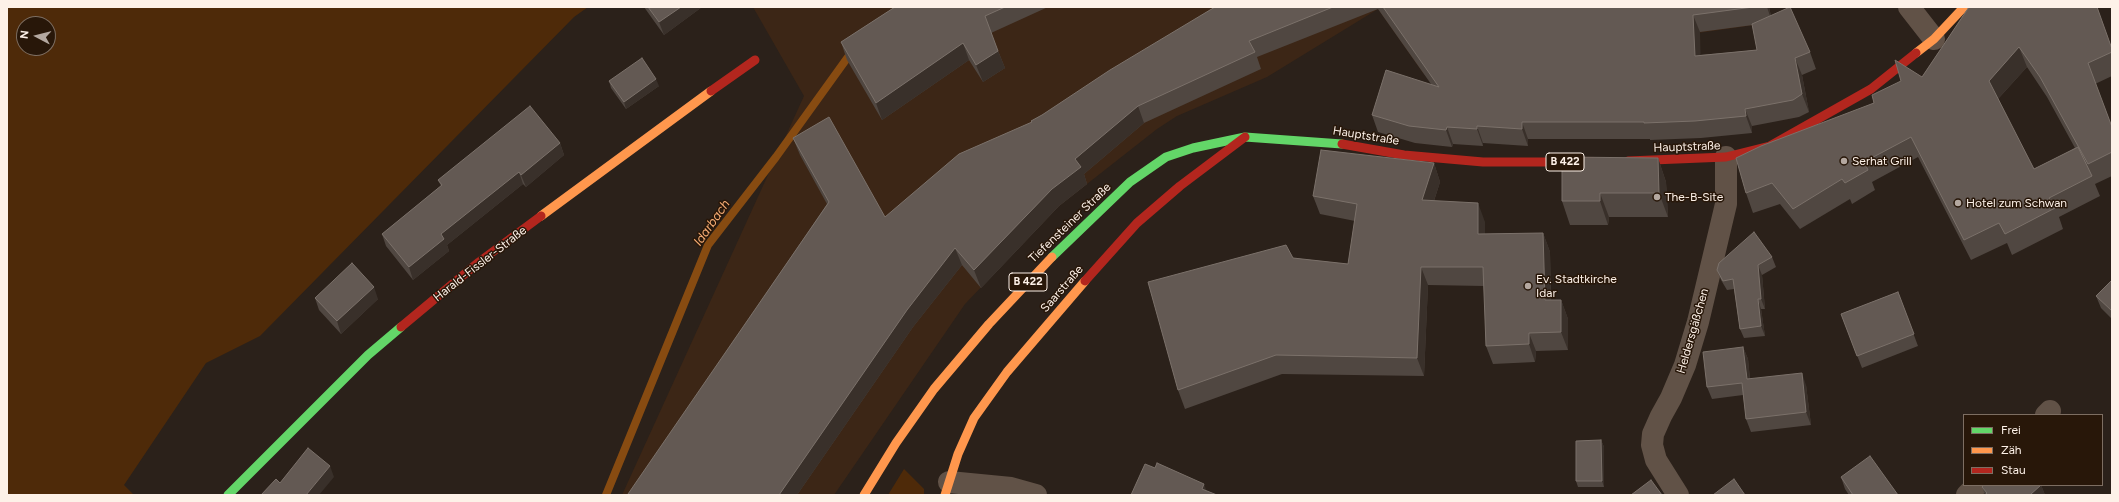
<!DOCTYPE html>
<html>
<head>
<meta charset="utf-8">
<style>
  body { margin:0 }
  #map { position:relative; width:2119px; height:502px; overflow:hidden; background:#2b211a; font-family:Figtree,sans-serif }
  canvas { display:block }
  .frame { position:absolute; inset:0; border:8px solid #fdf1e8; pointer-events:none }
  .legend { position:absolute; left:1963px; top:414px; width:140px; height:72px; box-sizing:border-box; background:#281709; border:1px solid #7d6e62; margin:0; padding:5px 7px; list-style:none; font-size:12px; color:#fdf1e8 }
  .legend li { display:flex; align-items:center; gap:8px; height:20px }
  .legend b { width:20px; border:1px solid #7d6e62 }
  .north { position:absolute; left:16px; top:16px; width:40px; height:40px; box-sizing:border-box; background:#281709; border:1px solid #7d6e62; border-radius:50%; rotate:277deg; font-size:11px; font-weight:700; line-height:16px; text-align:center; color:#fdf1e8 }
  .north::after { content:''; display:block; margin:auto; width:14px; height:18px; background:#b4a8a0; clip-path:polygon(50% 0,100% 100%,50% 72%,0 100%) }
</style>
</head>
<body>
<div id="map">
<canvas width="2119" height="502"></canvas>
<div class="frame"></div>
<ul class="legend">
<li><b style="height:5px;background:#63d668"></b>Frei</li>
<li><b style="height:5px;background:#ff974d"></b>Zäh</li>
<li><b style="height:5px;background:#b3261e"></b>Stau</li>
</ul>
<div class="north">N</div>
</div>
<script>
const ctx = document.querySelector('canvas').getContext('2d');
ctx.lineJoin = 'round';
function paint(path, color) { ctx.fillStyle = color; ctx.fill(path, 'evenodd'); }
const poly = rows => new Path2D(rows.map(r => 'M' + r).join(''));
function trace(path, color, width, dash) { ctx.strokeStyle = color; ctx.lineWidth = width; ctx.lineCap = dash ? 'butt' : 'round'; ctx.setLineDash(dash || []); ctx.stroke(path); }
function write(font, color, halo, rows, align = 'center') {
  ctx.font = font + ' Figtree,sans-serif'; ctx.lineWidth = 3; ctx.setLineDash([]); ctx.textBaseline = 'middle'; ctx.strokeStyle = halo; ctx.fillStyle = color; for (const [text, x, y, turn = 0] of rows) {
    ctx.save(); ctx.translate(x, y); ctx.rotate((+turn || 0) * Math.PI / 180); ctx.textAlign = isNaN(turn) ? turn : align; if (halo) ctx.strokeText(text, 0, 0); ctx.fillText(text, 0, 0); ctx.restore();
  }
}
paint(poly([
  [753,7,1751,7,1755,25,1641,41,1636,139,1530,139,1532,116,1423,73,1378,9,1267,77,1177,116,1157,129,1059,206,965,304,834,495,622,495,804,96]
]), '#3c2616');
paint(poly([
  [7,7,588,7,574,17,260,336,206,363,124,485,134,495,7,495],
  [24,24,48,24,48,48,24,48],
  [904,469,924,489,924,495,888,495]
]), '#4e2a09');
trace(poly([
  [606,495,708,245,776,157,853,50]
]), '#874b11', 8);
trace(poly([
  [1909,7,1934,39],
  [2046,415,2050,411],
  [949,482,1011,488,1036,495],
  [1678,495,1656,460,1652,445,1653,434,1661,416,1671,398,1685,365,1698,322,1726,204,1726,157],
  [1967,495,1977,485]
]), '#615247', 22);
trace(poly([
  [1052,257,1130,182,1166,157,1193,148,1245,137,1342,144],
  [228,495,368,355,401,327]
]), '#63d668', 9);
trace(poly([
  [1916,53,1934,39,1964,7],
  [541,216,711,91],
  [864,495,896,443,934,389,989,324,1052,257],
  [945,495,958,454,974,418,1007,372,1085,281]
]), '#ff974d', 9);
trace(poly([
  [711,91,755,60],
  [1342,144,1404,155,1483,162,1592,162],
  [1628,161,1726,157,1770,146,1871,89,1916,53],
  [1085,281,1137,223,1180,186,1245,137],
  [401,327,479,262,541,216]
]), '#b3261e', 9);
paint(poly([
  [644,7,702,7,664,35],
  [895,7,1048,7,991,33,1005,68,983,82,969,60,882,120,847,60,841,42],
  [1215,7,1769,7,1771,16,1810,52,1816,69,1802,75,1809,112,1799,117,1752,126,1752,133,1701,138,1650,140,1650,139,1528,139,1528,146,1483,143,1483,146,1453,144,1452,147,1415,143,1378,132,1372,115,1431,84,1378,9,1257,57,1261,69,1144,123,1084,174,1087,184,1059,206,981,288,962,265,913,327,797,495,629,495,827,204,800,155,793,138,885,217,1031,123,1031,121,1042,115],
  [1753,25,1757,50,1700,55,1700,32],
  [1969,7,2112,48,2112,76,2095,84,2112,127,2112,176,2095,184,2100,196,2059,217,2063,229,2012,255,2007,243,1971,260,1918,157,1872,182,1875,190,1852,204,1850,199,1800,229,1780,204,1753,213,1746,193,1874,103,1922,77],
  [2027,67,2047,97,2075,148,2034,169,1998,99],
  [609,81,659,86,626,109,611,88],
  [560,143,564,155,526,187,523,184,447,245,449,251,413,280,386,246,382,234,441,186,438,180],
  [1658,158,1666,182,1668,217,1609,217,1608,225,1570,225,1562,201],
  [1434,163,1440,182,1434,201,1485,222,1485,234,1543,233,1550,252,1551,300,1561,300,1568,319,1568,350,1536,351,1535,362,1493,364,1486,346,1484,286,1428,285,1424,376,1282,374,1185,409,1178,390,1293,258,1348,264,1355,221,1320,214,1313,196],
  [1772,257,1776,267,1762,275,1765,309,1761,309,1765,336,1744,338,1740,329,1734,289,1727,290,1721,280,1717,270],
  [2112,280,2112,319,2101,308,2096,296],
  [1898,292,1918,346,1862,368,1841,314],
  [315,298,378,299,341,334,319,310],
  [1743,347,1748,359,1750,379,1806,385,1811,425,1751,432,1746,419,1743,395,1712,399,1707,387],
  [1601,440,1604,447,1604,487,1578,487,1576,481],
  [1841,477,1898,495,1849,495,1845,489],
  [2041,485,2045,495,1985,495,1982,487]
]), '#504741');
paint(poly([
  [681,7,702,7,664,35,659,22],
  [1767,7,1769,7,1772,22],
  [1693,15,1700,32,1701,73,1695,56],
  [963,43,969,60,882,120,876,103],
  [2019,47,2027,67,1996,101,1989,81],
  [998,51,1005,68,983,82,976,65],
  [1795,58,1802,75,1809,112,1802,94],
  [656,79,659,86,626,109,624,102],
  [1138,106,1144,123,1084,174,1087,184,1059,206,981,288,974,270,1052,189,1075,159],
  [1745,109,1752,126,1752,133,1746,116],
  [1522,122,1528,139,1528,146,1522,129],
  [1477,126,1483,143,1483,146,1477,129],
  [1447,127,1453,144,1452,147,1446,130],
  [560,143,564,155,526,187,521,175],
  [1658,158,1666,182,1668,217,1659,193],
  [1434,163,1440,182,1428,219,1422,200],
  [519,172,523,184,447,245,449,251,413,280,409,267,441,234],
  [1600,193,1609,217,1608,225,1600,201],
  [1478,203,1485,222,1485,253,1478,234],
  [1543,233,1550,252,1551,319,1545,300],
  [955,248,962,265,913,327,797,495,779,495,907,310],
  [1758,265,1762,275,1765,309,1761,299],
  [1421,267,1428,285,1424,376,1417,358],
  [374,287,378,299,341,334,337,321],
  [1758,299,1761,309,1765,336,1761,326],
  [1561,300,1568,319,1568,350,1561,332],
  [1529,333,1536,351,1535,362,1529,344],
  [1743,347,1748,359,1751,391,1747,379],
  [1802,373,1806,385,1811,425,1806,412],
  [1601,440,1604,447,1604,487,1602,481],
  [330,466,334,477,319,495,306,495],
  [1204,484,1208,495,1202,489],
  [2041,485,2045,495,2030,495]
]), '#39302a');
const building = poly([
  [648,7,681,7,659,22,648,7],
  [895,7,1005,7,985,16,998,51,976,65,963,43,876,103,841,42,895,7],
  [1215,7,1333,7,1249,41,1255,52,1138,106,1075,159,1081,167,1052,189,974,270,955,248,907,310,779,495,629,495,628,494,829,202,793,138,829,117,885,217,959,154,1032,122,1031,121,1042,115,1110,70,1215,7],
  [1383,7,1753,7,1693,15,1695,56,1757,50,1752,24,1790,7,1810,52,1795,58,1802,94,1793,100,1745,109,1746,116,1695,121,1644,123,1644,122,1522,122,1522,129,1477,126,1477,129,1447,127,1446,130,1409,126,1372,115,1386,70,1439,87,1383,7],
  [1969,7,2097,7,2112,49,2112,52,2088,63,2112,127,2112,152,2088,164,2040,77,2019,47,1989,81,2034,169,2078,147,2092,176,2049,198,2055,208,2005,234,1999,223,1964,240,1911,137,1864,162,1868,170,1845,183,1842,179,1793,209,1772,183,1746,193,1736,158,1761,146,1874,103,1872,95,1901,81,1895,60,1922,77,1969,7],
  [642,58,656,79,624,102,609,81,642,58],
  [530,106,560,143,521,175,519,172,441,234,444,239,409,267,382,234,442,185,438,180,530,106],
  [1321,150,1434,163,1422,200,1478,203,1478,234,1543,233,1545,300,1561,300,1561,332,1529,333,1529,344,1486,346,1483,267,1421,267,1417,358,1276,355,1178,390,1148,282,1286,245,1293,258,1348,264,1357,204,1313,196,1321,150],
  [1562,157,1658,158,1659,193,1600,193,1600,201,1562,201,1562,157],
  [1754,232,1772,257,1758,265,1761,299,1758,299,1761,326,1740,329,1733,279,1723,281,1717,270,1719,263,1754,232],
  [352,263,374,287,337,321,315,298,352,263],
  [2112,280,2112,311,2096,296,2112,280],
  [1898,292,1914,334,1857,356,1841,314,1898,292],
  [1743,347,1747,379,1802,373,1806,412,1746,419,1742,383,1707,387,1703,352,1743,347],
  [1601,440,1602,481,1576,481,1576,441,1601,440],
  [308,448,330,466,306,495,261,495,276,479,280,483,308,448],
  [1870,456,1898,495,1853,495,1841,477,1870,456],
  [1157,463,1204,484,1202,489,1217,495,1131,495,1145,464,1155,468,1157,463],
  [1734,479,1745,495,1713,495,1734,479],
  [1651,480,1662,495,1631,495,1651,480],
  [1984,485,2041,485,2030,495,1985,495,1987,493,1982,487,1984,485]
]);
paint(building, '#635953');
trace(building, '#7b716a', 1);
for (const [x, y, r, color] of [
  [1844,161,4,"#b4a8a0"],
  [1657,197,4,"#b4a8a0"],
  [1958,203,4,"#b4a8a0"],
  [1528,286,4,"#b4a8a0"]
]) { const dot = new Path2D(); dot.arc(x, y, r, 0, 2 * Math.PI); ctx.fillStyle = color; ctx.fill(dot); trace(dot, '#281709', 1.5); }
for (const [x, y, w] of [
  [1565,162,38],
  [1028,282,38]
]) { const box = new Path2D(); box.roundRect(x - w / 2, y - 9, w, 18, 3); ctx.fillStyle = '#281709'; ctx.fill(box); trace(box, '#fdf1e8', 1); }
write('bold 11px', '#fdf1e8', null, [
  ["B 422",1565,162],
  ["B 422",1028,282]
]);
write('12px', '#fdf1e8', '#281709', [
  ["Hauptstraße",1366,136,9],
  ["Hauptstraße",1687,147,-2],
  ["Tiefensteiner Straße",1070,223,-44],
  ["Harald-Fissler-Straße",480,264,-38],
  ["Saarstraße",1062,289,-49],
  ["Heldersgäßchen",1693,331,-74]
]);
write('12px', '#fdf1e8', '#281709', [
  ["Serhat Grill",1852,161],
  ["The-B-Site",1665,197],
  ["Hotel zum Schwan",1966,203],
  ["Ev. Stadtkirche",1536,279],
  ["Idar",1536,293]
], 'left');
write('italic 13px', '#f6ac74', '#281709', [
  ["Idarbach",712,223,-55]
]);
</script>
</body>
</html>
